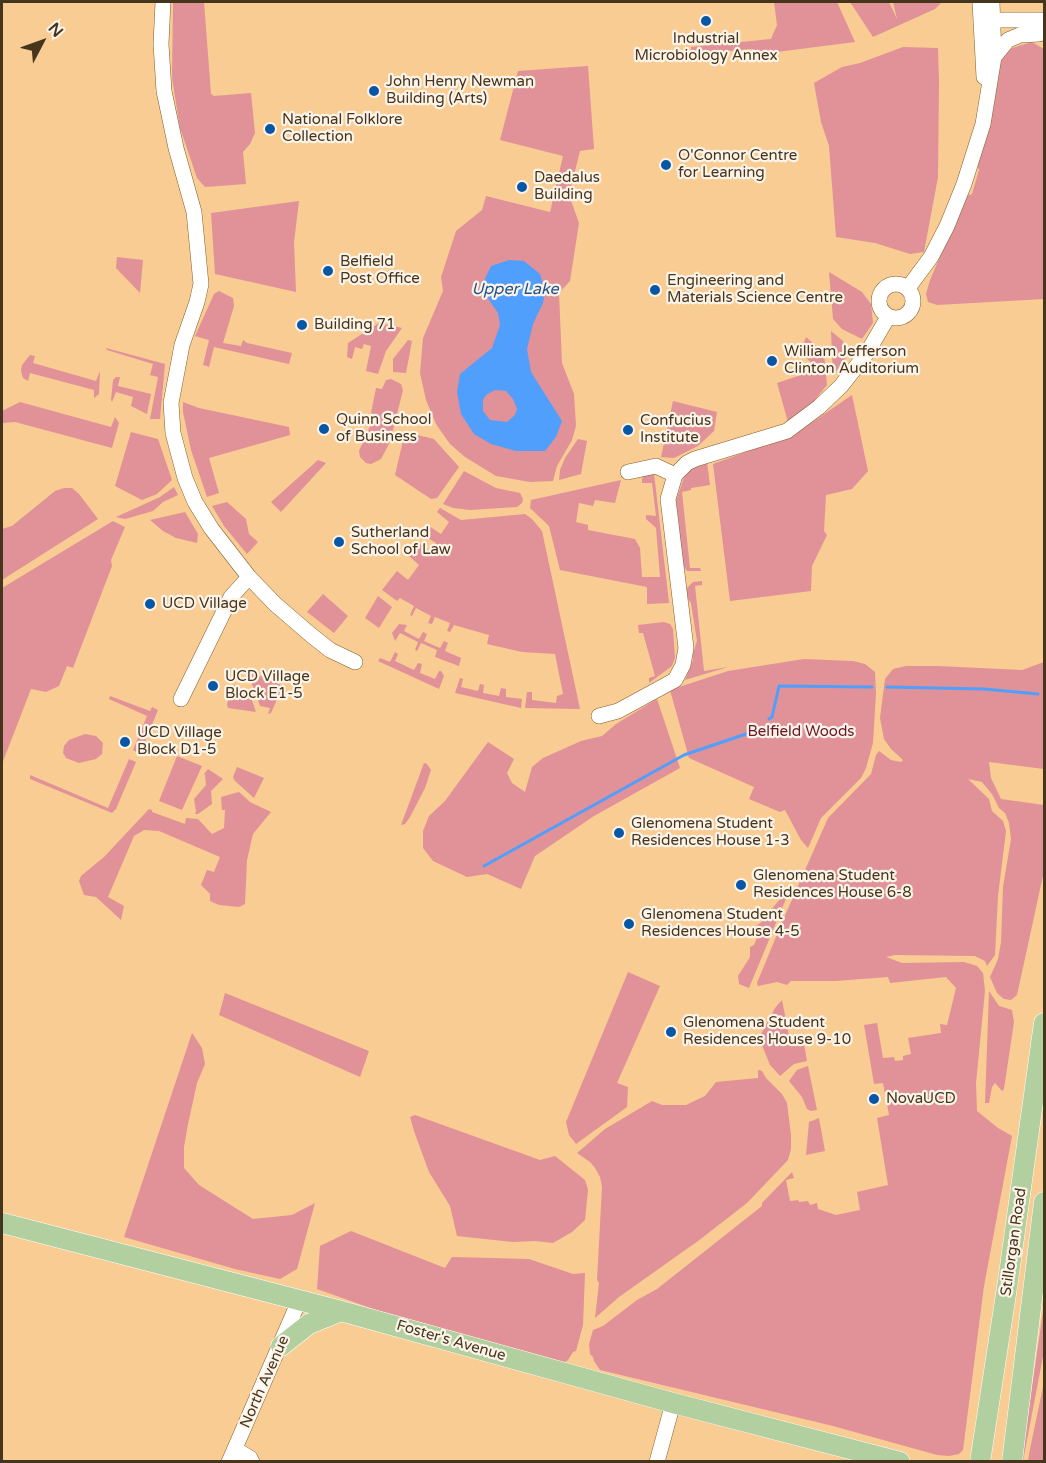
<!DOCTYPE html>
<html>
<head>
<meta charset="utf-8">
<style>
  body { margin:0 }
  #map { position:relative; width:1046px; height:1463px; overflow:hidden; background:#f8cc93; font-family:"Varela Round",sans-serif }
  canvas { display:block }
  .frame { position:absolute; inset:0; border:3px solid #46351d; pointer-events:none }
  .north { position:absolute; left:12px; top:12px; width:60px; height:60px; -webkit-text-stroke:4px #fdf4e9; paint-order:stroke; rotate:49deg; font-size:16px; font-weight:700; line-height:24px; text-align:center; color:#46351d }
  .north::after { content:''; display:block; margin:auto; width:21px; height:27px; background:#46351d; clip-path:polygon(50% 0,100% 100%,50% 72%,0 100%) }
</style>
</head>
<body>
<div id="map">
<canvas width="1046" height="1463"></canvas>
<div class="frame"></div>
<div class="north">N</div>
</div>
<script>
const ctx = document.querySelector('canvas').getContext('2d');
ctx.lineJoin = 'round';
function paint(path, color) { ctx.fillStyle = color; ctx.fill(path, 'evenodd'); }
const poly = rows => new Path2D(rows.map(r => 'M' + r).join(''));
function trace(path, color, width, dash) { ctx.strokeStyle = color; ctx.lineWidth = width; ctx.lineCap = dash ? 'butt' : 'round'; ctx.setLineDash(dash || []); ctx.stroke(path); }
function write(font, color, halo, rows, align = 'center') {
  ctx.font = font + ' "Varela Round",sans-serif'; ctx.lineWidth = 4.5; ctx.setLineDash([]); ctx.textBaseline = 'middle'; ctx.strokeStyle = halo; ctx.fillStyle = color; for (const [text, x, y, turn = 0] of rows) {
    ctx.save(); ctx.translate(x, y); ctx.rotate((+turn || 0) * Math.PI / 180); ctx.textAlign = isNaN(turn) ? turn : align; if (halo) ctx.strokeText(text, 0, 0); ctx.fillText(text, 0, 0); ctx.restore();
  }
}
paint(poly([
  [173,2,204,2,211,94,214,96,251,93,255,133,250,144,243,152,246,184,205,187,197,178,180,128,172,78],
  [774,2,837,2,855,42,753,55,753,49,691,54,691,47,771,39,777,25],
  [850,2,889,2,897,19,893,2,942,2,935,9,873,37],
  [1032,42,1044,49,1044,299,937,305,928,302,926,294,930,280,966,196,972,194,979,170,977,165,998,62,1009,49],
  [903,47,938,48,939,81,938,177,924,252,910,254,875,243,836,237,829,146,821,122,814,83,842,67,860,63],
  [588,66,594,149,580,151,569,195,579,223,570,281,559,293,562,363,574,394,576,426,572,440,557,466,553,481,530,482,496,476,465,457,450,444,436,424,426,400,420,373,423,338,443,291,441,277,456,231,482,210,486,196,550,212,563,156,500,140,518,71],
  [299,201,294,242,296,292,215,274,211,213],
  [117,257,143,260,140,293,116,268],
  [829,272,862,292,871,304,873,323,862,339,842,329,833,319],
  [219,291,233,298,234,306,223,343,241,346,243,340,247,343,292,353,289,364,214,347,209,367,203,365,209,340,195,336,214,294],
  [379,323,402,328,386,351,378,374,366,371,371,346,364,344,362,349,355,347,352,359,347,357,348,343],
  [831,331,843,341,847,356,833,376],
  [806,337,824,353,827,385,809,407,788,422,777,383,810,372,812,363,800,353],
  [408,340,412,341,406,373,393,372,393,359],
  [106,348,165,364,160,419,150,419,158,377,150,375,153,364,107,350],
  [30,355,35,356,33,363,96,381,100,371,99,394,94,398,94,390,30,373,28,381,23,378,21,371,22,365],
  [116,377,120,377,118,386,151,394,147,414,131,406,133,397,116,392,112,402,111,400,113,380],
  [391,379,401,384,403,390,390,442,381,459,371,464,366,463,360,457,359,451,372,422,371,413,376,388,382,389,386,380],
  [852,395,868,471,852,489,826,495,824,531,827,535,812,566,811,591,730,601,713,464,795,434],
  [673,401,717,412,714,431,698,446,674,458,661,457],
  [20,402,111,427,115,417,119,423,112,448,15,422,2,423,2,411],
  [183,402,199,408,289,427,290,435,209,458,219,493,207,497,191,450,183,412],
  [131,432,158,439,172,480,157,494,142,500,115,486],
  [405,432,434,439,459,467,437,498,431,499,395,475],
  [578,439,587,441,581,474,559,480,560,470,565,458],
  [318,460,326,463,281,512,271,502],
  [707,462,710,485,691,488,691,490,682,492,690,568,700,568,701,571,687,571,683,565,676,501,684,477,692,469],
  [464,471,496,488,520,493,523,499,522,503,517,507,470,510,453,508,443,504],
  [654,473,669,603,647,604,647,587,560,570,549,526,530,508,531,500,621,480,615,503,595,500,593,506,579,503,576,522,588,525,588,530,635,539,640,548,642,577,660,577,656,528,646,519,646,515,656,516,652,483,642,483,642,479,643,474],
  [174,487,178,495,163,502,153,511,125,519,116,517,160,497],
  [64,488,72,488,79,494,98,519,2,580,2,529,12,526,55,491],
  [227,502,246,519,249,534,258,542,247,554,224,526,212,506],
  [440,508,461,520,525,514,532,519,542,531,580,709,525,708,527,692,532,692,532,700,556,703,557,696,563,694,555,654,522,652,487,644,489,635,454,625,450,632,447,631,450,623,435,617,432,624,428,623,431,616,416,608,412,616,410,615,414,606,400,598,397,601,382,590,397,571,408,580,419,565,408,555,417,542,430,551,436,543,423,535,429,526,441,534,449,522,437,512],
  [185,512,198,534,197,543,176,538,163,531,150,520],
  [113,521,125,527,111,560,112,566,73,668,67,666,59,686,46,692,31,689,2,764,2,588],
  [702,581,702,585,695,586,704,671,728,667,685,680,693,660,693,653,697,641,691,603,686,596,686,589,693,582],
  [323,594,348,616,334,633,307,612],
  [378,596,392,607,379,628,365,618],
  [664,622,670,624,673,629,675,658,672,666,649,683,649,678,655,676,643,633,639,633,638,625],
  [399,624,407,625,404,631,419,639,423,632,427,634,424,641,440,648,444,641,448,643,445,651,461,658,459,666,435,657,437,650,421,643,417,651,415,650,418,642,400,633,395,641,392,633],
  [395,652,398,654,395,661,414,670,418,663,422,664,420,673,435,679,439,671,441,671,444,676,439,689,378,661,380,658,390,662],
  [804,659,853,661,865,664,875,672,876,693,873,743,866,768,861,778,821,818,808,848,801,840,785,810,780,812,749,799,754,787,689,758,670,690,728,671],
  [1044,662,1044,769,989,762,991,778,1001,799,1044,805,1044,871,1017,995,1011,1000,1004,999,997,993,990,977,998,959,1001,942,1003,887,1011,839,1009,823,1005,813,999,808,992,794,982,782,968,779,989,799,992,811,1003,821,1006,831,998,896,995,955,987,966,985,961,975,956,895,955,886,957,902,963,964,962,977,966,983,973,985,991,976,1083,977,1111,998,1128,1012,1136,984,1286,963,1450,959,1454,949,1456,937,1455,833,1426,600,1370,594,1361,593,1357,590,1354,589,1344,593,1330,603,1326,637,1300,657,1289,762,1206,762,1203,792,1172,794,1178,786,1180,790,1201,798,1200,799,1202,808,1201,810,1205,817,1203,818,1209,836,1215,860,1210,857,1192,888,1185,877,1118,889,1115,883,1083,874,1084,864,1025,877,1023,883,1058,894,1057,895,1061,903,1060,903,1056,911,1054,908,1038,941,1033,940,1024,947,1025,956,988,946,977,890,983,888,977,835,981,791,981,787,985,777,982,758,986,757,983,783,920,828,818,871,774,876,755,879,751,891,760,901,762,903,760,891,749,884,739,880,718,885,679,893,669,906,666,938,666,1022,670],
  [254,673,283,686,271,713,268,714,270,708,260,706,249,676],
  [460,678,463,679,461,687,478,691,480,684,484,685,483,693,499,696,501,688,506,689,506,697,522,699,521,708,455,693],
  [234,684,240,689,248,689,256,712,228,708,227,704],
  [110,696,150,711,152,707,158,710,140,754,133,750,147,716,109,699],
  [657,699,680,768,594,816,535,856,521,889,487,874,467,877,433,861,423,848,423,831,429,816,445,801,488,742,514,759,507,773,512,783,525,792,532,767,543,758,581,741,602,736,616,724],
  [85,734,96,736,103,743,102,754,96,759,79,763,66,758,63,753,64,746,69,740],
  [177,756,202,766,182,810,159,801],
  [129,759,136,762,116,809,112,813,30,779,30,775,108,808],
  [424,763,427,764,431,770,425,788,410,817,405,824,401,825],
  [237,767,264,778,254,798,234,780,233,777],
  [208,769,223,779,211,791,212,804,198,814,195,814,196,811,194,799,206,785,205,775,204,774],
  [239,792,250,802,271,812,253,834,247,860,245,904,239,907,219,905,210,901,210,894,201,885,207,870,214,872,220,857,159,831,144,830,134,836,108,897,124,906,121,920,96,897,84,895,79,881,81,876,104,857,149,809,152,810,152,812,185,824,186,818,198,819,212,834,224,828,225,810,222,810,221,797],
  [786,892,788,894,749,988,739,984,738,976,750,957,750,947,754,945,757,938,754,931,756,926,767,918,770,911],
  [628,972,660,986,617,1083,628,1087,627,1107,576,1144,569,1135,566,1122],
  [989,991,999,1006,1012,1010,1014,1022,1004,1089,1002,1091,995,1083,992,1087,989,1103,985,1103],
  [225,993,369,1051,360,1077,219,1015],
  [782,1000,791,1046,804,1044,807,1061,794,1064,780,1076,770,1065,759,1038,775,1008],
  [192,1033,202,1048,205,1064,197,1083,188,1124,184,1147,184,1168,199,1185,253,1219,292,1215,315,1203,297,1269,280,1279,235,1269,124,1237],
  [808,1066,817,1110,811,1111,807,1109,802,1097,789,1081,797,1070],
  [758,1070,762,1071,766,1078,782,1094,787,1103,791,1135,791,1149,788,1160,747,1203,698,1241,619,1297,595,1318,599,1283,597,1280,602,1187,600,1177,595,1168,590,1162,577,1153,605,1129,652,1101,662,1105,686,1105,705,1096,716,1082,758,1078],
  [415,1115,540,1160,555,1156,585,1180,588,1190,585,1220,572,1232,553,1243,535,1241,513,1242,457,1236,450,1206,429,1172,414,1131,410,1117],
  [819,1118,825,1151,806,1155,809,1122],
  [351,1231,445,1268,452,1257,529,1259,573,1274,585,1273,583,1325,576,1351,573,1352,568,1360,565,1362,376,1310,317,1289,320,1246],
  [1044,1305,1044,1351,1023,1461,1021,1462],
  [1044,1382,1044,1461,1028,1461,1029,1454]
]), '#e19198');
paint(poly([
  [509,260,524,261,540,274,545,292,543,303,533,324,527,349,531,372,562,421,556,437,545,451,516,451,491,444,474,434,461,414,457,392,460,374,492,348,500,325,498,313,489,300,483,283,491,266],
  [495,390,506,391,513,399,517,409,515,415,507,422,490,420,483,411,483,400,486,395]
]), '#509ffd');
trace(poly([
  [887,687,984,689,1038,694],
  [769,719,772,717,779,686,872,687],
  [484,866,684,755,746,734,752,730]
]), '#509ffd', 3);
const minor = poly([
  [163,2,161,44,164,91,176,148,194,212,201,284,197,302,182,345,171,403,173,433,185,478,195,502,211,528,249,577,275,604,311,635,330,650,355,662],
  [980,2,984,77],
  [986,26,994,20,1044,20],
  [994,57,1008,40,1020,35,1039,34,1044,32],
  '879 301a17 17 0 1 1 34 0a17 17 0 1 1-34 0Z',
  [908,288,931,257,947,226,964,184,983,124,994,57,992,2],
  [628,472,656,466,675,475],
  [181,699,231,597,249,577],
  [599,716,618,711,675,680,683,665,686,648,668,499,675,475,687,463,695,459,787,431,819,407,841,386,867,353,888,317],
  [235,1449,250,1458,252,1462],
  [229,1462,299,1301],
  [657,1462,673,1403]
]);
const major = poly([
  [2,1223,341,1311,673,1403,900,1462],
  [281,1346,309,1324,341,1311],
  [980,1462,1008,1281,1044,1023],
  [1012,1462,1044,1202]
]);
trace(minor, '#845e25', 16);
trace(major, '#fff', 21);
trace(minor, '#fff', 15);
trace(major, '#b2cfa0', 20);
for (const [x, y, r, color] of [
  [706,21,6,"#0857a6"],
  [374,91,6,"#0857a6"],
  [270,129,6,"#0857a6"],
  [666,165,6,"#0857a6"],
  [522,187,6,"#0857a6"],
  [328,271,6,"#0857a6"],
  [655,290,6,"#0857a6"],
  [302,325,6,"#0857a6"],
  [772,361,6,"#0857a6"],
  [324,429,6,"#0857a6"],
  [628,430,6,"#0857a6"],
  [339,542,6,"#0857a6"],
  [150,604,6,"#0857a6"],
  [213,686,6,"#0857a6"],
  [125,742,6,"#0857a6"],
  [619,833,6,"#0857a6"],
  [741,885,6,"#0857a6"],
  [629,924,6,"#0857a6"],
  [671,1032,6,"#0857a6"],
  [874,1099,6,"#0857a6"]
]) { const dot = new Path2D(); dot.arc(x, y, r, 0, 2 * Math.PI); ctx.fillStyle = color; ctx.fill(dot); trace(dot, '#fdf4e9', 2); }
write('15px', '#46351d', '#fdf4e9', [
  ["Industrial",706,39,"center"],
  ["Microbiology Annex",706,56,"center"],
  ["John Henry Newman",386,82],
  ["Building (Arts)",386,99],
  ["National Folklore",282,120],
  ["Collection",282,137],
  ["O'Connor Centre",678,156],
  ["for Learning",678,173],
  ["Daedalus",534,178],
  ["Building",534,195],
  ["Belfield",340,262],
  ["Post Office",340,279],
  ["Engineering and",667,281],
  ["Materials Science Centre",667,298],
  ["Building 71",314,325],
  ["William Jefferson",784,352],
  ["Clinton Auditorium",784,369],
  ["Quinn School",336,420],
  ["of Business",336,437],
  ["Confucius",640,421],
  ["Institute",640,438],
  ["Sutherland",351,533],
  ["School of Law",351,550],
  ["UCD Village",162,604],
  ["UCD Village",225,677],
  ["Block E1-5",225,694],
  ["UCD Village",137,733],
  ["Block D1-5",137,750],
  ["Glenomena Student",631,824],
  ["Residences House 1-3",631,841],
  ["Glenomena Student",753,876],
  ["Residences House 6-8",753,893],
  ["Glenomena Student",641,915],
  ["Residences House 4-5",641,932],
  ["Glenomena Student",683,1023],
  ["Residences House 9-10",683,1040],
  ["NovaUCD",886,1099]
], 'left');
write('15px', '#691828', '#fdf4e9', [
  ["Belfield Woods",801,732]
]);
write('15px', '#46351d', '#fdf4e9', [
  ["Stillorgan Road",1014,1242,-82],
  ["Foster's Avenue",451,1341,16],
  ["North Avenue",265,1382,-66]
]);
write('italic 16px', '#1e538f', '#fdf4e9', [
  ["Upper Lake",515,290]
]);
</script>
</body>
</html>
